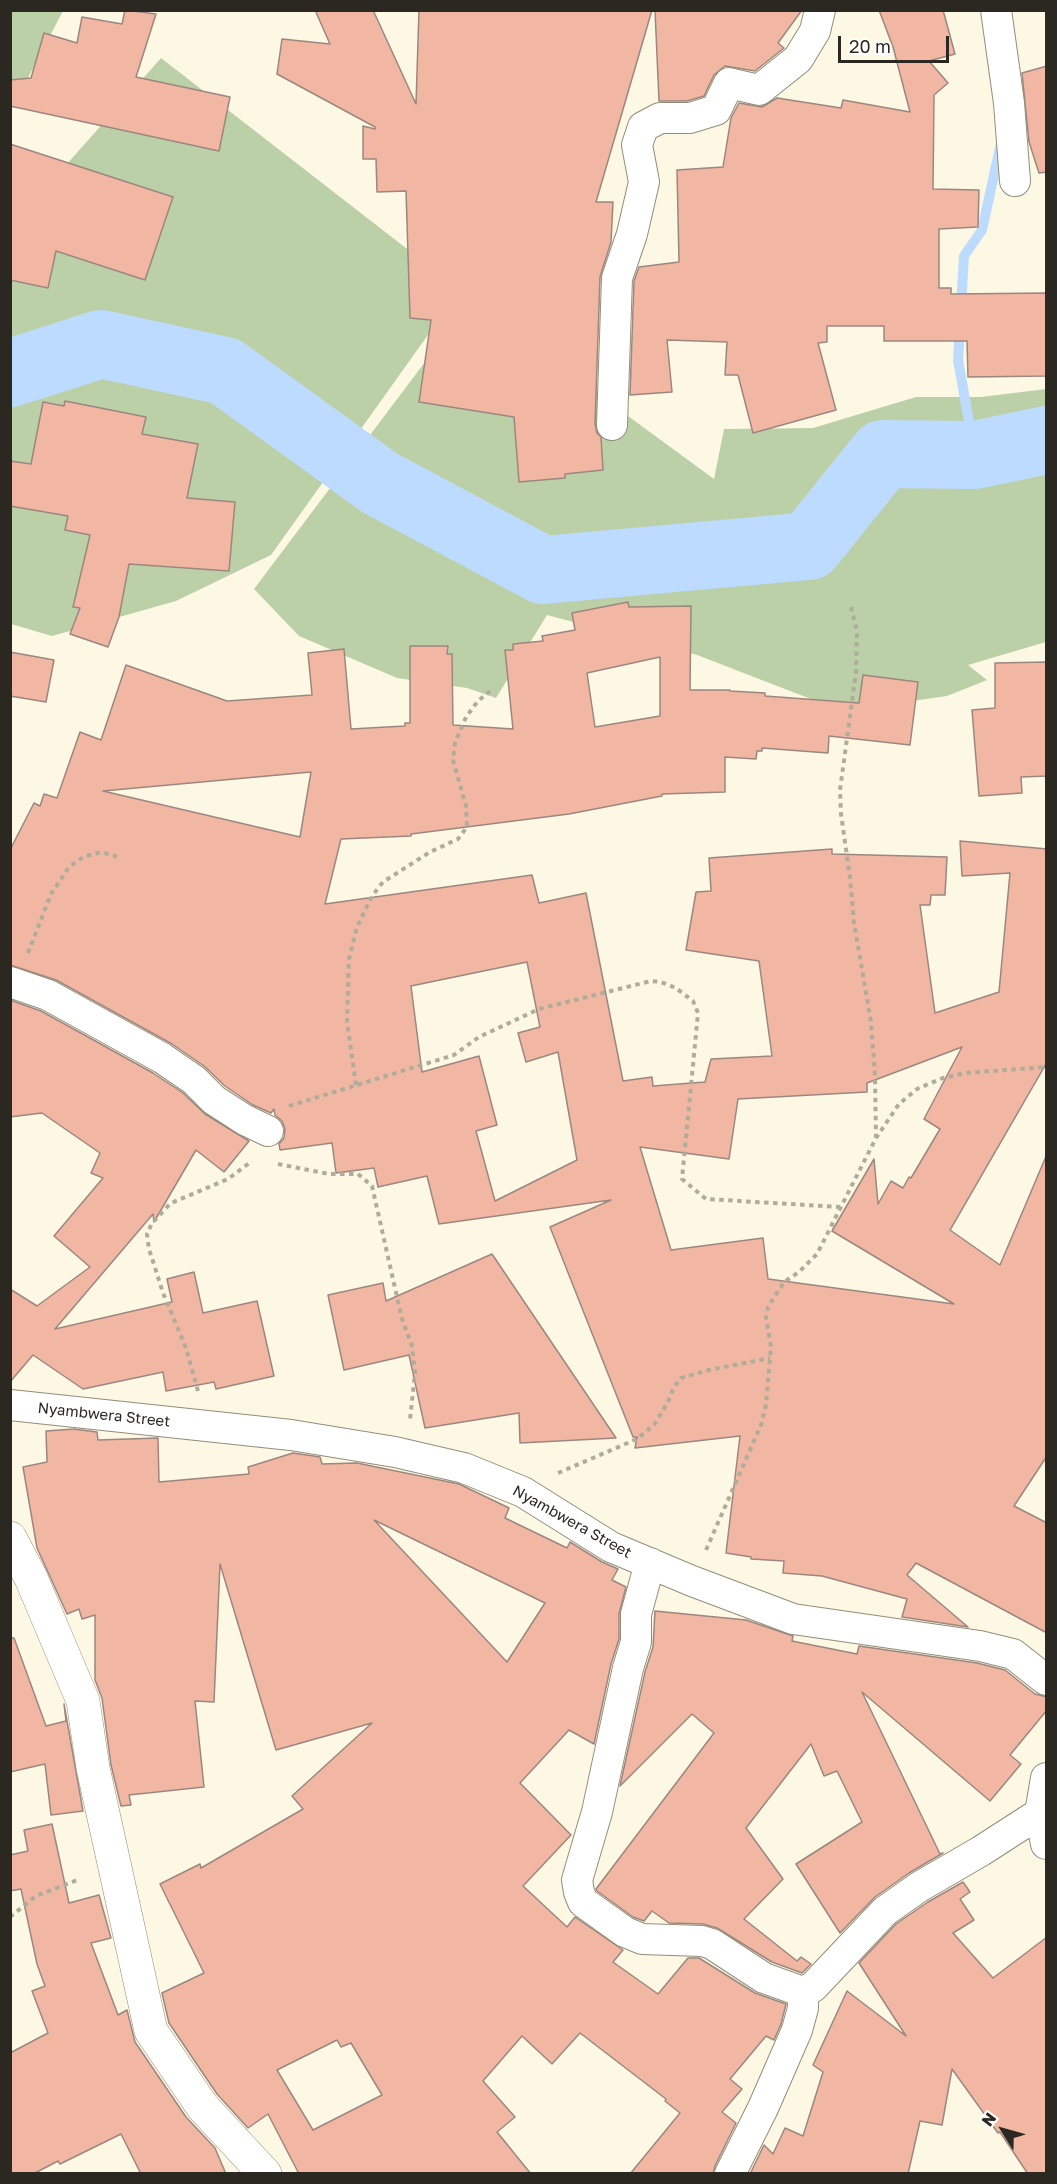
<!DOCTYPE html>
<html>
<head>
<meta charset="utf-8">
<style>
  body { margin:0 }
  #map { position:relative; width:1057px; height:2184px; overflow:hidden; background:#fdf8e3; font-family:"Golos Text",sans-serif }
  canvas { display:block }
  .frame { position:absolute; inset:0; border:12px solid #2a2821; pointer-events:none }
  .north { position:absolute; left:973px; top:2100px; width:60px; height:60px; -webkit-text-stroke:4px #fff; paint-order:stroke; rotate:307deg; font-size:16px; font-weight:700; line-height:24px; text-align:center; color:#2a2821 }
  .north::after { content:''; display:block; margin:auto; width:21px; height:27px; background:#2a2821; clip-path:polygon(50% 0,100% 100%,50% 72%,0 100%) }
  .scale { position:absolute; left:838px; top:36px; width:111px; height:27px; box-sizing:border-box; border:3px solid #2a2821; border-top:0; padding-left:8px; font-size:18px; line-height:21px; white-space:nowrap; color:#2a2821; -webkit-text-stroke:4px #fff; paint-order:stroke }
</style>
</head>
<body>
<div id="map">
<canvas width="1057" height="2184"></canvas>
<div class="frame"></div>
<div class="north">N</div>
<div class="scale">20 m</div>
</div>
<script>
const ctx = document.querySelector('canvas').getContext('2d');
ctx.lineJoin = 'round';
function paint(path, color) { ctx.fillStyle = color; ctx.fill(path, 'evenodd'); }
const poly = rows => new Path2D(rows.map(r => 'M' + r).join(''));
function trace(path, color, width, dash) { ctx.strokeStyle = color; ctx.lineWidth = width; ctx.lineCap = dash ? 'butt' : 'round'; ctx.setLineDash(dash || []); ctx.stroke(path); }
function write(font, color, halo, rows, align = 'center') {
  ctx.font = font + ' "Golos Text",sans-serif'; ctx.lineWidth = 4.5; ctx.setLineDash([]); ctx.textBaseline = 'middle'; ctx.strokeStyle = halo; ctx.fillStyle = color; for (const [text, x, y, turn = 0] of rows) {
    ctx.save(); ctx.translate(x, y); ctx.rotate((+turn || 0) * Math.PI / 180); ctx.textAlign = isNaN(turn) ? turn : align; if (halo) ctx.strokeText(text, 0, 0); ctx.fillText(text, 0, 0); ctx.restore();
  }
}
paint(poly([
  [11,11,63,11,11,110],
  [161,58,460,290,271,555,176,601,52,636,11,624,11,227],
  [471,301,714,479,724,429,813,428,916,397,981,397,1046,389,1046,642,968,665,987,680,947,696,842,711,697,655,547,615,496,698,467,688,397,678,299,636,254,589]
]), '#bcd0a8');
trace(poly([
  [961,306,964,256,982,230,1001,143],
  [960,327,958,360,975,455]
]), '#bddbfe', 10);
trace(poly([
  [10,373,101,344,225,371,380,483,543,570,809,546,883,454,975,455,1046,440]
]), '#bddbfe', 68);
const building = poly([
  [125,10,156,14,136,77,230,97,219,151,10,106,10,80,31,78,44,33,77,43,82,17,122,24,125,10],
  [315,10,373,10,416,104,419,10,652,10,596,202,613,202,611,242,600,277,595,424,597,433,601,437,603,470,565,474,565,478,519,482,514,417,419,402,431,320,410,318,406,191,377,192,376,159,363,159,363,126,375,129,375,127,277,74,282,39,330,44,315,10],
  [655,10,802,10,778,43,784,48,755,71,725,66,714,75,704,96,687,101,659,101,655,10],
  [879,10,943,10,955,54,929,61,948,83,934,95,933,189,979,190,978,227,939,229,939,288,951,288,951,294,1046,293,1047,376,968,377,967,341,884,341,884,326,827,326,827,342,818,343,836,410,753,433,738,375,725,375,727,342,667,340,672,392,630,395,634,281,639,267,679,262,677,170,723,167,731,118,739,103,762,107,777,98,841,108,843,100,910,112,893,47,879,10],
  [1047,66,1047,172,1039,173,1029,142,1022,73,1047,66],
  [10,144,173,197,145,280,56,251,48,288,10,280,10,144],
  [65,401,146,417,142,434,198,444,187,498,235,502,229,571,129,564,119,617,108,647,70,634,80,608,73,607,90,535,65,530,68,516,10,506,10,461,31,464,43,402,64,406,65,401],
  [628,602,629,607,691,606,690,690,730,690,730,691,765,693,765,696,859,703,863,675,918,682,910,745,829,736,828,753,762,748,762,751,757,751,756,759,725,757,725,792,662,794,662,796,569,814,411,834,411,836,341,839,325,904,532,875,539,903,586,893,623,1081,652,1077,653,1086,705,1082,711,1059,772,1056,759,961,686,950,696,892,711,891,709,858,832,849,832,854,947,857,945,895,931,895,930,905,920,905,935,1013,999,992,1010,873,962,876,960,841,1047,849,1047,1062,950,1230,1000,1265,1047,1154,1047,1456,1014,1506,1047,1523,1047,1633,916,1563,907,1575,968,1627,902,1617,907,1599,822,1576,783,1573,784,1561,751,1559,751,1557,726,1553,740,1436,635,1448,637,1437,633,1437,550,1227,611,1200,439,1224,427,1176,378,1187,374,1168,336,1173,332,1143,280,1150,279,1144,284,1138,285,1129,282,1121,275,1115,274,1109,271,1113,253,1105,225,1086,204,1066,172,1044,56,980,10,965,10,850,34,803,40,806,44,794,57,798,80,732,101,740,126,665,227,701,312,695,308,653,344,649,351,729,405,726,405,723,410,723,410,646,448,646,447,654,452,654,453,725,513,729,505,650,513,650,513,644,543,641,542,636,575,630,572,613,628,602],
  [660,657,660,716,595,727,587,673,660,657],
  [311,772,300,837,103,791,311,772],
  [527,962,540,1027,518,1033,526,1062,558,1052,577,1160,495,1201,476,1131,497,1125,479,1056,422,1072,411,986,527,962],
  [962,1047,924,1119,940,1129,911,1178,909,1177,903,1188,891,1181,878,1204,874,1159,832,1231,954,1304,768,1279,763,1238,671,1250,640,1147,729,1159,738,1099,867,1092,867,1083,962,1047],
  [10,652,54,660,46,702,10,696,10,652],
  [1047,662,1047,776,1021,777,1022,793,979,796,972,710,995,708,995,663,1047,662],
  [10,1000,41,1011,153,1073,183,1093,205,1114,249,1141,224,1172,196,1150,154,1222,153,1214,55,1329,172,1302,167,1279,194,1272,203,1313,257,1301,274,1376,216,1389,214,1382,166,1391,163,1372,83,1389,33,1355,10,1382,10,1289,37,1306,90,1267,54,1236,103,1178,91,1173,100,1153,42,1113,10,1117,10,1000],
  [492,1254,616,1438,520,1443,519,1413,425,1428,409,1355,344,1370,328,1295,383,1283,386,1301,492,1254],
  [74,1429,97,1432,98,1440,158,1438,159,1482,249,1474,248,1467,293,1453,320,1457,322,1464,357,1463,459,1484,509,1508,505,1518,567,1548,570,1542,602,1562,618,1569,612,1580,626,1587,619,1614,619,1639,611,1664,594,1744,569,1730,520,1783,571,1835,523,1886,567,1927,575,1917,623,1950,613,1962,658,1994,688,1958,699,1958,755,1993,786,2004,781,2024,774,2040,766,2036,730,2079,742,2089,722,2112,736,2123,715,2166,713,2174,630,2174,680,2113,665,2101,666,2099,580,2033,552,2064,522,2036,483,2081,515,2117,497,2132,531,2174,299,2174,268,2114,248,2128,217,2094,169,2023,162,1993,204,1973,160,1884,200,1864,201,1868,303,1809,292,1796,372,1723,276,1750,220,1564,214,1702,195,1701,204,1787,129,1795,131,1805,121,1806,111,1765,102,1698,95,1680,95,1615,82,1619,79,1609,67,1614,37,1548,23,1467,47,1462,46,1431,74,1429],
  [374,1520,545,1603,507,1662,374,1520],
  [337,2040,341,2047,351,2043,382,2095,313,2130,277,2070,337,2040],
  [655,1611,746,1620,793,1636,792,1641,857,1654,859,1646,977,1663,1005,1670,1035,1694,1047,1697,1047,1710,1010,1755,1021,1764,990,1801,862,1692,940,1854,943,1853,909,1873,875,1897,840,1933,796,1864,862,1822,837,1771,824,1776,811,1744,746,1828,783,1879,744,1919,797,1961,801,1957,811,1964,802,1973,772,1962,717,1928,703,1924,669,1923,652,1911,644,1921,633,1917,597,1891,596,1889,714,1733,692,1714,620,1786,645,1672,653,1647,655,1611],
  [10,1638,14,1638,46,1726,66,1721,64,1704,83,1811,51,1815,45,1764,10,1772,10,1638],
  [52,1824,69,1903,99,1895,111,1938,91,1943,118,2015,127,2010,135,2042,186,2117,215,2148,226,2174,141,2174,121,2134,60,2164,58,2161,33,2174,10,2174,10,2053,48,2033,32,1991,45,1986,37,1964,21,1889,10,1891,10,1855,28,1851,24,1830,52,1824],
  [963,1882,970,1892,960,1899,974,1920,953,1933,993,1978,1047,1937,1047,2174,1028,2174,1000,2132,998,2133,952,2069,942,2125,920,2121,908,2174,750,2174,764,2145,773,2154,785,2128,803,2136,823,2072,813,2065,847,1991,906,2036,859,1963,896,1924,928,1902,963,1882]
]);
paint(building, '#f1b7a3');
trace(building, '#9c8780', 1.5);
const street = poly([
  [996,10,1009,103,1015,181],
  [612,425,617,278,632,234,644,182,637,145,643,127,660,118,690,118,716,110,729,83,759,90,798,59,815,31,820,10],
  [10,982,48,995,162,1058,194,1080,214,1100,245,1120,268,1131],
  [10,1405,291,1435,395,1452,464,1468,523,1492,611,1547,692,1581,793,1619,980,1646,1013,1654,1046,1680],
  [650,1563,636,1614,636,1642,628,1668,597,1812,577,1880,579,1892,583,1902,625,1932,642,1939,702,1941,712,1944,764,1978,803,1992,813,1987,885,1911,919,1887,981,1851,1040,1813],
  [1046,1778,1040,1813,1046,1844],
  [730,2174,763,2108,797,2030,803,2008,803,1992]
]);
const secondary = poly([
  [10,1538,31,1578,83,1701,93,1768,151,2031,202,2106,265,2174]
]);
trace(street, '#928e7b', 32);
trace(secondary, '#928e7b', 34);
trace(poly([
  [851,607,857,631,856,672,840,790,841,814,850,877,854,923,871,1022,875,1076,876,1138],
  [28,953,51,894,69,867,83,857,101,852,118,857],
  [356,1085,347,1022,349,959,357,927,372,896,383,882,430,852,458,839,467,827,466,806,453,760,455,743,466,717,478,701,494,688],
  [289,1106,454,1055,479,1037,539,1009,651,981,661,982,676,988,693,1001,698,1013,682,1179,706,1199,840,1207],
  [278,1164,329,1174,358,1174,372,1186,402,1319,412,1346,415,1373,410,1420],
  [198,1391,186,1348,163,1293,149,1249,147,1234,152,1223,171,1203,228,1179,252,1161],
  [558,1473,637,1439,654,1425,668,1402,674,1387,681,1378,709,1370,770,1358],
  [706,1550,761,1425,766,1405,771,1347,766,1317,768,1307,784,1282,799,1272,817,1254,876,1138,899,1104,917,1089,943,1078,965,1073,1046,1067],
  [10,1917,36,1896,80,1879]
]), '#b0ac9c', 4, [4.5, 4.5]);
trace(street, '#fff', 30);
trace(secondary, '#fff', 33);
write('15px', '#2a2821', '#fff', [
  ["Nyambwera Street",104,1415,6],
  ["Nyambwera Street",572,1522,29]
]);
</script>
</body>
</html>
